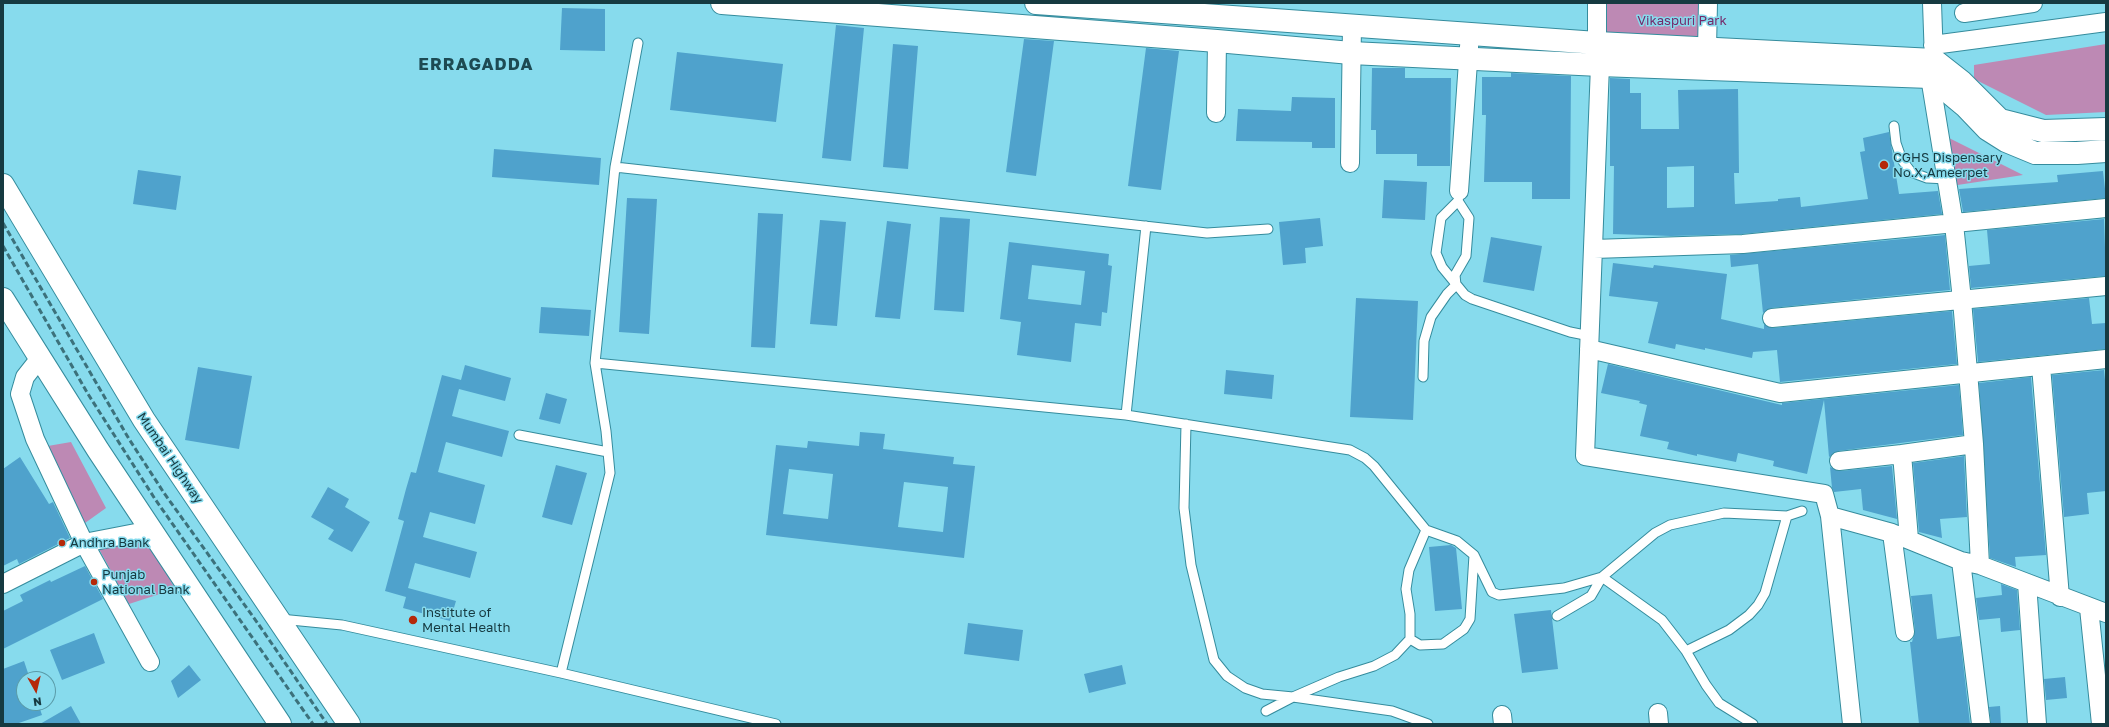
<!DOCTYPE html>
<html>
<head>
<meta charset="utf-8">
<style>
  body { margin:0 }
  #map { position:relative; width:2109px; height:727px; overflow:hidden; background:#87dbed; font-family:"Golos Text",sans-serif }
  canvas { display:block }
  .frame { position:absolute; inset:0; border:4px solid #163a41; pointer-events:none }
  .north { position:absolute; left:16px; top:671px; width:40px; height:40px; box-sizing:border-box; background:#87dbed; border:1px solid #5a9ba8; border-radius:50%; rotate:172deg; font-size:11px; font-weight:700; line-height:16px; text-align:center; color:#163a41 }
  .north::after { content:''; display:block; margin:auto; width:14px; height:18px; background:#b5290a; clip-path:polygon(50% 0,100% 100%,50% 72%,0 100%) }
</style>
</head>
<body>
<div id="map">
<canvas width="2109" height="727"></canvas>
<div class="frame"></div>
<div class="north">N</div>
</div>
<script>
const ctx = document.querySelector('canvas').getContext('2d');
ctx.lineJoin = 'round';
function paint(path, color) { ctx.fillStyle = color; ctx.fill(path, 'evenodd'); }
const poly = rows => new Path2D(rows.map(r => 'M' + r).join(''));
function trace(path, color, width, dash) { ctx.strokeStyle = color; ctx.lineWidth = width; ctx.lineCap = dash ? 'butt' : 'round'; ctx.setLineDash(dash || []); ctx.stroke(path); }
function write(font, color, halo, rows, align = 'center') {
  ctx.font = font + ' "Golos Text",sans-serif'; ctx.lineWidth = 3; ctx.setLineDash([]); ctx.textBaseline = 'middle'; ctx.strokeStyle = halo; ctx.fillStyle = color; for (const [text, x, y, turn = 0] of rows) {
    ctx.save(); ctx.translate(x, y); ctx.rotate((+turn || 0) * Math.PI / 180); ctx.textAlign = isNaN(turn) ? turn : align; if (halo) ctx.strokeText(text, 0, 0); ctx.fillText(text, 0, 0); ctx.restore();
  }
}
paint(poly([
  [1599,3,1705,3,1704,40,1600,32],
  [2106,44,2106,112,2046,115,1974,79,1974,65],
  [1947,137,2023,175,1951,186],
  [71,442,106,508,85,523,42,447],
  [148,539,175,589,129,604,99,549]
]), '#bd89b4');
paint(poly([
  [562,8,605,9,605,51,560,50],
  [836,25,864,28,851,161,822,158],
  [1024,39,1054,41,1036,176,1006,172],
  [893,44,918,46,908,169,883,167],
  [1146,48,1179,51,1161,190,1128,186],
  [677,52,783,64,776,122,670,110],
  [1372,68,1405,68,1405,78,1451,78,1450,166,1417,166,1417,154,1376,154,1376,130,1371,130],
  [1511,73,1571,76,1570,199,1532,199,1532,182,1484,182,1486,115,1482,115,1482,77,1511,77],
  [1610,78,1630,79,1630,93,1641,93,1641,129,1679,129,1678,90,1738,89,1739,173,1734,173,1735,204,1778,201,1778,199,1800,197,1801,207,1868,199,1860,152,1865,151,1863,138,1889,132,1899,194,1938,191,1942,214,1742,234,1671,236,1613,234,1614,166,1610,166],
  [1694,166,1694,207,1667,208,1667,167],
  [1292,97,1335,98,1335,148,1312,148,1312,142,1236,141,1238,109,1291,111],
  [494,149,601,158,599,185,492,177],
  [138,170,181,176,176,210,133,204],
  [2103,171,2106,198,1963,212,1959,189,2058,182,2057,175],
  [1384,180,1427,182,1425,220,1382,218],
  [627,198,657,199,649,334,619,332],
  [758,213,783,214,775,348,751,347],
  [940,217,970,219,964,312,934,310],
  [1320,218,1323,246,1305,248,1306,263,1283,265,1279,222],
  [2104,219,2106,276,1971,288,1969,266,1990,264,1987,230],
  [820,220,846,222,837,326,810,324],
  [887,221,911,224,900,319,875,317],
  [1945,235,1950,290,1771,308,1763,313,1758,264,1731,267,1730,255],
  [1491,237,1542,246,1534,291,1483,282],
  [1009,242,1109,254,1108,265,1112,266,1107,313,1102,312,1101,326,1075,323,1071,362,1017,355,1021,322,1000,319],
  [1032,265,1085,271,1081,305,1028,299],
  [1613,263,1653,268,1654,265,1727,274,1721,319,1764,329,1764,324,1773,328,1952,311,1957,364,1780,382,1777,350,1753,352,1752,358,1705,348,1705,350,1676,344,1675,349,1648,343,1658,302,1609,296],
  [1356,298,1418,301,1413,420,1350,417],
  [2089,298,2092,324,2106,323,2106,349,1978,362,1973,309],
  [541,307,591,310,589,336,539,333],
  [1608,364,1782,405,1782,403,1959,385,1963,435,1838,451,1829,457,1824,400,1807,474,1773,466,1774,461,1738,453,1736,462,1697,454,1697,456,1667,449,1669,442,1640,436,1647,405,1639,403,1640,401,1601,393],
  [465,365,511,378,505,401,459,389,452,416,509,431,502,457,446,442,438,472,485,485,475,524,430,512,423,537,477,552,470,578,415,563,408,588,456,601,450,621,403,608,406,597,385,591,404,521,398,519,406,489,411,472,416,473,442,375,461,380],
  [198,367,252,376,239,449,185,440],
  [1226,370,1274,375,1272,399,1224,394],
  [2104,370,2106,390,2106,491,2087,493,2089,514,2064,517,2052,375],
  [2031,377,2046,555,2015,557,2016,567,1990,558,1979,383],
  [546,393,567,399,560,424,539,419],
  [860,432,885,434,883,449,954,457,953,464,975,466,964,558,766,535,776,445,807,448,808,441,859,446],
  [789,469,833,474,828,519,783,514],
  [904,482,948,487,943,532,898,527],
  [1964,456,1967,517,1940,519,1942,538,1919,532,1913,463],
  [20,457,49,504,53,502,70,538,19,564,17,559,3,566,3,469],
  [556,465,587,473,572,525,542,517],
  [1892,466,1897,519,1863,510,1861,489,1834,492,1832,488,1830,467,1840,471],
  [328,487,349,499,345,507,370,522,352,552,328,539,334,530,311,517],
  [1451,545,1456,548,1462,609,1435,611,1429,547],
  [85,566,103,599,3,649,3,611,23,601,20,595,50,580,51,582],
  [2001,584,2017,590,2020,630,2001,632,2000,618,1979,620,1976,598,2002,595],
  [1932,594,1937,639,1960,636,1970,724,1919,724,1910,642,1912,642,1915,631,1911,596],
  [1551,610,1558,669,1522,673,1514,614],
  [968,623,1023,630,1019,661,964,654],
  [94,633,105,663,62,680,50,650],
  [24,661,30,679,24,679,24,703,38,703,42,715,16,724,3,724,3,669],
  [189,665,201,680,178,698,171,681],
  [1122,665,1126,684,1089,693,1084,674],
  [2065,677,2067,698,2046,700,2044,679],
  [71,706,81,724,40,724],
  [2000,706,2001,724,1991,724,1989,707]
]), '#4fa2cc');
const lane = poly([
  [1894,126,1896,143,1902,160,1911,172,1927,178,1947,179],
  [615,167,1207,233,1268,229],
  [1458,201,1441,218,1436,253,1442,267,1465,295,1472,299,1570,332,1590,336],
  [1456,285,1455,275,1466,256,1469,218,1458,201,1459,195],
  [595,363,1126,415,1350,450,1365,458,1374,466,1426,530,1457,541,1474,555,1492,592,1499,595,1564,588,1602,577,1662,620,1686,651,1706,685,1719,703,1753,724],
  [1423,377,1424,341,1431,317,1447,294,1456,285],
  [1126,415,1146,226],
  [1186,424,1184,508,1191,565,1214,660,1227,676,1245,688,1262,694,1293,697,1339,677,1374,666,1395,655,1410,639,1410,614,1406,589,1409,570,1426,530],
  [519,435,608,452],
  [1557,616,1591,596,1602,577,1655,533,1670,525,1724,513,1787,516,1802,511],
  [280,619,342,625,561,673,776,724],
  [1410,639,1420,645,1443,644,1464,629,1470,619,1474,555],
  [1686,651,1729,630,1749,615,1758,605,1765,593,1787,516],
  [561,673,610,473,606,431,595,363,615,167,638,43],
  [1266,711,1293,697,1392,711,1428,724]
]);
const street = poly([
  [1597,3,1597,43,1600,65,1585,456,1824,494,1830,516,1852,724],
  [1932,3,1934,60,1930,77,1954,224,1962,300,1974,444,1980,565],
  [1964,13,2033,3],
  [1933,45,2106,22],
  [1707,48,1708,3],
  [1216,113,1217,41],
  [1350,163,1352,25],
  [1459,191,1470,33],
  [1594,249,1743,244,2106,208],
  [1772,318,2106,286],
  [1589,349,1780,393,2106,359],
  [40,358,25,377,20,394,35,439,84,543,150,662],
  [2041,366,2060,597],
  [1839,461,1902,454],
  [1830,516,1892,533,1961,561,1980,565,2106,613],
  [1892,533,1905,632],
  [1909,539,1902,454,1974,444],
  [1961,561,1981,724],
  [2027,583,2037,724],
  [3,584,84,543,151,530],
  [2089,608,2101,724],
  [1658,713,1659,724],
  [1502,715,1503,724]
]);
const secondary = poly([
  [722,3,1217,41,1351,53,1600,65,1930,77,1965,106,1987,129,2006,141,2035,153,2077,153,2106,151],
  [1036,3,1597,43,1934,60,1962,82,2000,120,2043,131,2106,129]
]);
const highway = poly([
  [3,185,144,420,349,724],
  [3,299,98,450,280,724]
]);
trace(lane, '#358c9d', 11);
trace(street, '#358c9d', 20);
trace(secondary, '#358c9d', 24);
trace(highway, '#358c9d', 24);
trace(lane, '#fff', 9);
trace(street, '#fff', 18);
trace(secondary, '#fff', 22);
trace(highway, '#fff', 22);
trace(poly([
  [3,223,129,439,164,493,259,625,327,724],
  [3,246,88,394,155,499,313,724]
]), '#3c717b', 3, [6, 3]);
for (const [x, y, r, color] of [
  [1884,165,5,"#b5290a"],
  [62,543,4,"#b5290a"],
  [94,582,4,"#b5290a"],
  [413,620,5,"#b5290a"]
]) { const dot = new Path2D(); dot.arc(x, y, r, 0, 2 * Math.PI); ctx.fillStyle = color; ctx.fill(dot); trace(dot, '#87dbed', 1.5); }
write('13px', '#742a6a', '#87dbed', [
  ["Vikaspuri Park",1682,21]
]);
write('13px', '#163a41', '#87dbed', [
  ["CGHS Dispensary",1893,158],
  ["No.X,Ameerpet",1893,173],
  ["Andhra Bank",70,543],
  ["Punjab",102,575],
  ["National Bank",102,590],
  ["Institute of",422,613],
  ["Mental Health",422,628]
], 'left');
write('13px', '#163a41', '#87dbed', [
  ["Mumbai Highway",170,458,56]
]);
ctx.letterSpacing = '1px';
write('bold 17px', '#1d4a53', '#87dbed', [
  ["ERRAGADDA",476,65]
]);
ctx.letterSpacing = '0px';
</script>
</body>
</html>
